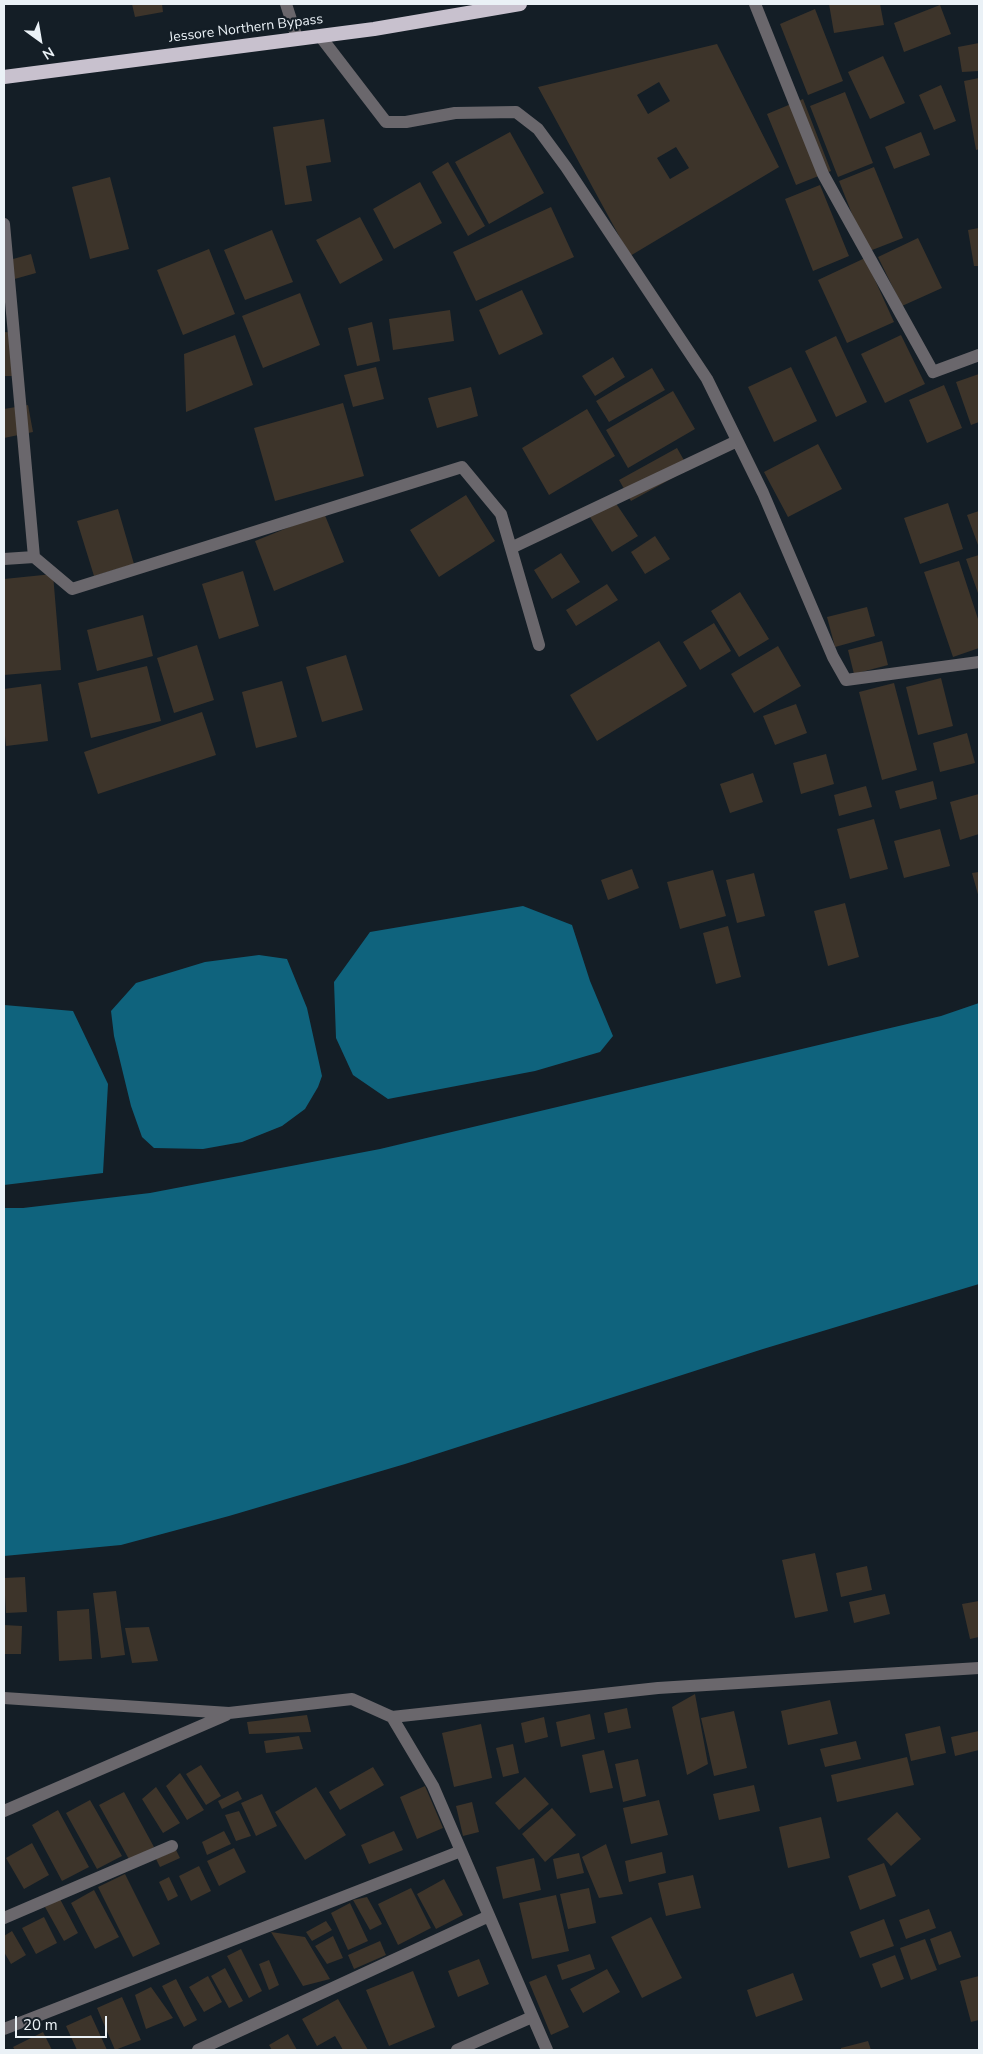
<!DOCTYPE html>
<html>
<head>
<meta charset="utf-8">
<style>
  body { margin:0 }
  #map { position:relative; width:983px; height:2054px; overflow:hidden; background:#141e26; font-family:"Nunito Sans",sans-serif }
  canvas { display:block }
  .frame { position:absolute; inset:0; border:5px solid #eaf1f6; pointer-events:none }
  .north { position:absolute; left:15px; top:15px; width:50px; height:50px; -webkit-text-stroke:4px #141e26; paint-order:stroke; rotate:148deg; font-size:14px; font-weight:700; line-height:20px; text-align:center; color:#eaf1f6 }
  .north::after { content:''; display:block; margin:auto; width:18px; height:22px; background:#eaf1f6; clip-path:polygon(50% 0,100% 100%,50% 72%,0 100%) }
  .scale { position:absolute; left:15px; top:2016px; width:92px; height:22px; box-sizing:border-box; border:2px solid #eaf1f6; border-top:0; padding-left:6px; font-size:15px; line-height:18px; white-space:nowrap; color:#eaf1f6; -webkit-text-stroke:4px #141e26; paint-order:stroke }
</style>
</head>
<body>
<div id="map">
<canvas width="983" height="2054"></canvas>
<div class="frame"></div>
<div class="north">N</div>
<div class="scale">20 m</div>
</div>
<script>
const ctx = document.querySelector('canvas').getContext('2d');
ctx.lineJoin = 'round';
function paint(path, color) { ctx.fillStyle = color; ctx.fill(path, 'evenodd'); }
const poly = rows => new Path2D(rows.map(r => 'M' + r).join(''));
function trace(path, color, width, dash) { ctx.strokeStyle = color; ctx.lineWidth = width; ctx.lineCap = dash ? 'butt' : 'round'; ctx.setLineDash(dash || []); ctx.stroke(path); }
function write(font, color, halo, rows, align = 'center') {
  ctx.font = font + ' "Nunito Sans",sans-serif'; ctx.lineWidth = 4.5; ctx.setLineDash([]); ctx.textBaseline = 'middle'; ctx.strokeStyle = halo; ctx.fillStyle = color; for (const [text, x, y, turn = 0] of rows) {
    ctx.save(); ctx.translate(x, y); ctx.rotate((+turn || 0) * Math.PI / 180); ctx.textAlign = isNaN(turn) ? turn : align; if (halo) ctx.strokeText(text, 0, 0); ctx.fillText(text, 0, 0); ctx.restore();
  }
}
paint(poly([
  [523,906,572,925,590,981,613,1036,600,1052,535,1071,388,1099,353,1075,336,1038,334,982,370,932],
  [259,955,287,959,307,1008,322,1076,318,1087,305,1109,282,1126,242,1142,203,1149,154,1148,142,1137,131,1106,114,1036,111,1011,136,983,205,962],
  [979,1003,979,1284,763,1349,405,1464,229,1516,121,1545,4,1556,4,1208,23,1208,150,1193,380,1149,941,1016],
  [4,1005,73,1011,108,1084,103,1173,4,1185]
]), '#0f637d');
paint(poly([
  [132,4,162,4,163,12,135,17],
  [829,4,880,4,884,25,834,33],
  [940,5,951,34,904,52,894,23],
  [815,9,843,81,808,95,780,24],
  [979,43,979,71,962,72,958,47],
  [717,44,779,167,630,256,538,87],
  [659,82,670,101,648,114,637,95],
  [676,147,689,168,670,179,657,158],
  [883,56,905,103,870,119,848,72],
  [979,78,979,149,976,150,964,81],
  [941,85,956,121,934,130,919,95],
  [845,92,873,163,838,177,810,106],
  [803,99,831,171,796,185,767,114],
  [324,119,331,162,306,166,312,201,285,205,273,127],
  [510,132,544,193,489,224,455,162],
  [921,132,930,155,894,169,885,147],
  [448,162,485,226,468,236,432,172],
  [874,167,903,238,867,252,839,181],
  [110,177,129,249,90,259,72,187],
  [420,182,442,223,394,249,373,209],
  [820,185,849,256,813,271,785,199],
  [551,207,574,257,476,301,453,252],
  [360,217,383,260,340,284,316,240],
  [979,228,979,266,974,266,968,230],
  [272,230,293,282,245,300,224,250],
  [918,238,942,288,902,306,878,257],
  [209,249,235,314,183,335,157,270],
  [31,254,36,273,11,280,6,261],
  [865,258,894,322,847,343,818,280],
  [522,290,543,334,499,355,479,310],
  [300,293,320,345,263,368,242,316],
  [450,310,454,341,393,350,389,319],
  [372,322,380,361,357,366,348,328],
  [4,332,18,333,17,376,4,376],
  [235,335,253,385,186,412,184,354],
  [901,335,925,384,885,403,861,354],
  [836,336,867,402,836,417,805,351],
  [613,357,625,377,595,396,582,376],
  [376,367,384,399,353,407,344,375],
  [791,367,817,421,774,442,748,387],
  [652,368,665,390,609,422,596,401],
  [979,374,979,422,971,425,956,382],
  [944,385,962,428,927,443,909,400],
  [471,387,478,416,437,428,428,398],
  [673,391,695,429,628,468,606,430],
  [343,403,364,476,275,501,254,428],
  [28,405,33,432,4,438,4,409],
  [587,409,615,456,549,495,522,448],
  [818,444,842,489,788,517,764,472],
  [677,448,689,469,631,501,619,480],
  [466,495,495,541,439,577,410,530],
  [615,502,638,536,612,552,590,517],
  [948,503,963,549,920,564,904,518],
  [118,509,134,564,94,576,77,521],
  [979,511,979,544,978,545,967,515],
  [324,513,344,562,274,591,255,541],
  [655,536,670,559,645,574,631,552],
  [561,553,580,582,552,599,534,570],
  [979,555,979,596,966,559],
  [959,561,979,622,979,648,953,657,924,572],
  [243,571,259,626,219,639,202,584],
  [53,574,61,670,4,675,4,579],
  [607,584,618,600,576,626,566,610],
  [740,592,769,639,739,657,711,611],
  [867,607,875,636,835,647,827,617],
  [143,615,153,656,97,671,87,630],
  [714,623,731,651,700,670,683,642],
  [659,641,687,686,597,741,570,695],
  [882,641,888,665,854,674,848,650],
  [197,645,214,700,174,713,157,658],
  [778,646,801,686,754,713,731,674],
  [346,655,363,710,322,722,306,667],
  [147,666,161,721,91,738,78,683],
  [941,678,953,726,918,735,906,687],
  [282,681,297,737,256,748,242,692],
  [894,683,917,770,882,780,859,692],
  [41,684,48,741,6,746,4,726,4,689],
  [796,704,807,733,775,745,763,716],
  [202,712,216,755,98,794,84,752],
  [967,733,975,763,940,772,933,743],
  [826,754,834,784,801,794,793,763],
  [753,773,763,802,730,813,720,784],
  [933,781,937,799,900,809,895,791],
  [866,786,872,807,839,816,834,795],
  [979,794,979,834,960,840,950,802],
  [874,819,888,869,850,879,837,829],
  [940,829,950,866,904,878,894,841],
  [632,869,639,888,608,900,601,880],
  [713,870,726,916,680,929,667,882],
  [979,872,979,898,972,873],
  [754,873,765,916,737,923,726,880],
  [845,903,859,957,828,966,814,911],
  [728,926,741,977,716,984,703,933],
  [815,1553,828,1611,795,1618,782,1560],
  [867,1566,872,1590,841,1597,836,1573],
  [25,1577,27,1612,6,1613,4,1578],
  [116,1591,125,1655,101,1658,93,1593],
  [885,1594,890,1614,854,1623,849,1602],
  [979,1601,979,1637,970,1639,962,1604],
  [89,1609,92,1659,59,1661,57,1611],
  [4,1625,22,1626,21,1654,4,1654],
  [149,1627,158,1661,132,1663,125,1628],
  [695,1694,708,1764,687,1775,672,1707],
  [830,1700,838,1734,788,1745,781,1711],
  [627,1708,631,1728,608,1733,604,1713],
  [734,1711,747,1768,714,1776,701,1718],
  [590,1714,595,1739,561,1747,556,1722],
  [307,1715,311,1732,249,1734,247,1722],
  [544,1717,548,1737,525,1743,521,1723],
  [481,1724,492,1778,454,1787,442,1733],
  [940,1726,946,1753,911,1761,905,1734],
  [979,1731,979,1750,955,1756,951,1737],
  [299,1736,303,1749,266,1753,264,1741],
  [856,1741,861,1759,825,1767,820,1749],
  [513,1744,519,1773,503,1777,496,1748],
  [604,1750,613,1788,590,1793,582,1755],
  [907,1757,914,1785,837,1802,831,1775],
  [638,1759,646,1796,623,1802,615,1764],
  [201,1765,221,1796,206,1805,186,1774],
  [373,1767,384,1785,340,1810,329,1792],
  [180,1773,204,1810,187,1820,166,1786],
  [525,1777,549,1804,519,1830,495,1803],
  [754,1785,760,1811,719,1820,713,1794],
  [425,1786,443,1828,417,1839,400,1797],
  [156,1787,180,1823,163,1833,142,1799],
  [316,1787,346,1835,305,1860,275,1812],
  [238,1791,242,1799,222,1809,218,1801],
  [124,1792,154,1847,130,1861,99,1805],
  [262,1794,277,1826,256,1836,241,1803],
  [90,1800,122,1856,97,1869,66,1813],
  [659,1800,668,1835,631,1844,623,1808],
  [472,1802,479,1832,463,1836,456,1806],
  [552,1808,576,1835,545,1862,522,1834],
  [58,1810,89,1867,62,1881,32,1825],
  [239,1811,251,1836,236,1841,225,1815],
  [897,1812,921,1839,891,1866,867,1839],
  [821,1817,830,1858,788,1868,779,1827],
  [224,1831,231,1844,207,1855,202,1842],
  [394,1831,403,1850,369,1864,361,1845],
  [32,1843,49,1875,24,1889,6,1858],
  [606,1844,623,1894,599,1898,582,1857],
  [234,1848,246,1872,219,1886,207,1861],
  [176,1850,180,1858,160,1867,156,1859],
  [662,1852,666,1873,629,1882,625,1861],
  [579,1853,584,1873,557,1879,553,1859],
  [534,1858,541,1890,503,1899,496,1867],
  [884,1863,896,1896,860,1910,848,1876],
  [199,1866,211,1891,191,1901,179,1876],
  [125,1874,160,1944,133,1957,98,1887],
  [693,1875,701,1908,666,1916,658,1883],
  [169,1877,178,1896,168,1901,159,1882],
  [444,1879,463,1915,436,1929,417,1894],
  [411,1888,431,1928,398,1945,378,1904],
  [589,1888,596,1923,568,1929,560,1894],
  [94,1890,119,1937,95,1949,71,1903],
  [556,1895,569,1951,532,1959,519,1903],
  [367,1897,382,1924,370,1930,353,1900],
  [60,1899,78,1933,64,1941,45,1907],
  [350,1903,368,1941,348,1950,331,1913],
  [929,1909,936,1928,906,1939,899,1920],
  [44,1917,57,1943,36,1954,22,1928],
  [651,1917,682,1978,642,1998,611,1937],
  [884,1919,894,1946,860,1958,850,1932],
  [326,1921,332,1930,312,1941,306,1932],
  [12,1931,26,1955,11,1964,4,1952,4,1936],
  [951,1931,961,1957,939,1965,930,1939],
  [271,1932,305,1937,330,1979,303,1986],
  [333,1936,343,1958,327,1964,315,1946],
  [925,1939,937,1970,911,1980,900,1948],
  [380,1941,386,1955,354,1969,348,1955],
  [241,1949,262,1991,249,1998,227,1956],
  [590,1954,595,1969,562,1980,557,1965],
  [895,1955,904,1979,881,1988,872,1964],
  [479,1959,489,1984,458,1997,448,1971],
  [269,1960,279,1985,269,1990,259,1964],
  [225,1968,243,2001,229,2008,211,1976],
  [607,1969,620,1992,583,2013,570,1989],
  [413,1971,435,2027,389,2046,366,1990],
  [793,1973,803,2000,756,2017,747,1990],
  [546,1975,569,2027,551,2035,529,1982],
  [208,1976,222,2002,204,2012,189,1987],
  [979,1976,979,2020,971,2022,960,1981],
  [176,1979,197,2020,184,2027,162,1986],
  [151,1987,173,2018,146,2029,135,1995],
  [122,1997,141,2040,115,2050,97,2008],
  [338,1999,368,2050,343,2050,335,2036,317,2046,302,2019],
  [91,2015,107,2050,77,2050,66,2026],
  [43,2032,52,2050,15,2050,13,2047],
  [288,2034,297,2050,272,2050,269,2045],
  [868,2041,871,2050,841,2050,841,2048]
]), '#3d342a');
trace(poly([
  [286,4,297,38],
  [755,4,823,174,933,372,979,355],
  [320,36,386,122,406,122,455,113,516,112,538,129,566,167,707,379,763,493,833,657,846,680,979,662],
  [4,224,34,557,72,589,462,467,501,514,539,645],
  [511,548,737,441],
  [4,559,34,557],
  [4,1698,229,1713,352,1699,392,1717,433,1786,547,2050],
  [392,1717,658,1688,979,1668],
  [4,1811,226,1715],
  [4,1918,172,1846],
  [4,2029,461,1851],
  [198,2050,489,1916],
  [457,2050,532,2017]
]), '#6a676c', 12);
trace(poly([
  [4,77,374,29,520,4]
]), '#c8c1ce', 14);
write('14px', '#eaf1f6', '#141e26', [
  ["Jessore Northern Bypass",246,29,-7]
]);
</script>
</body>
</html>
